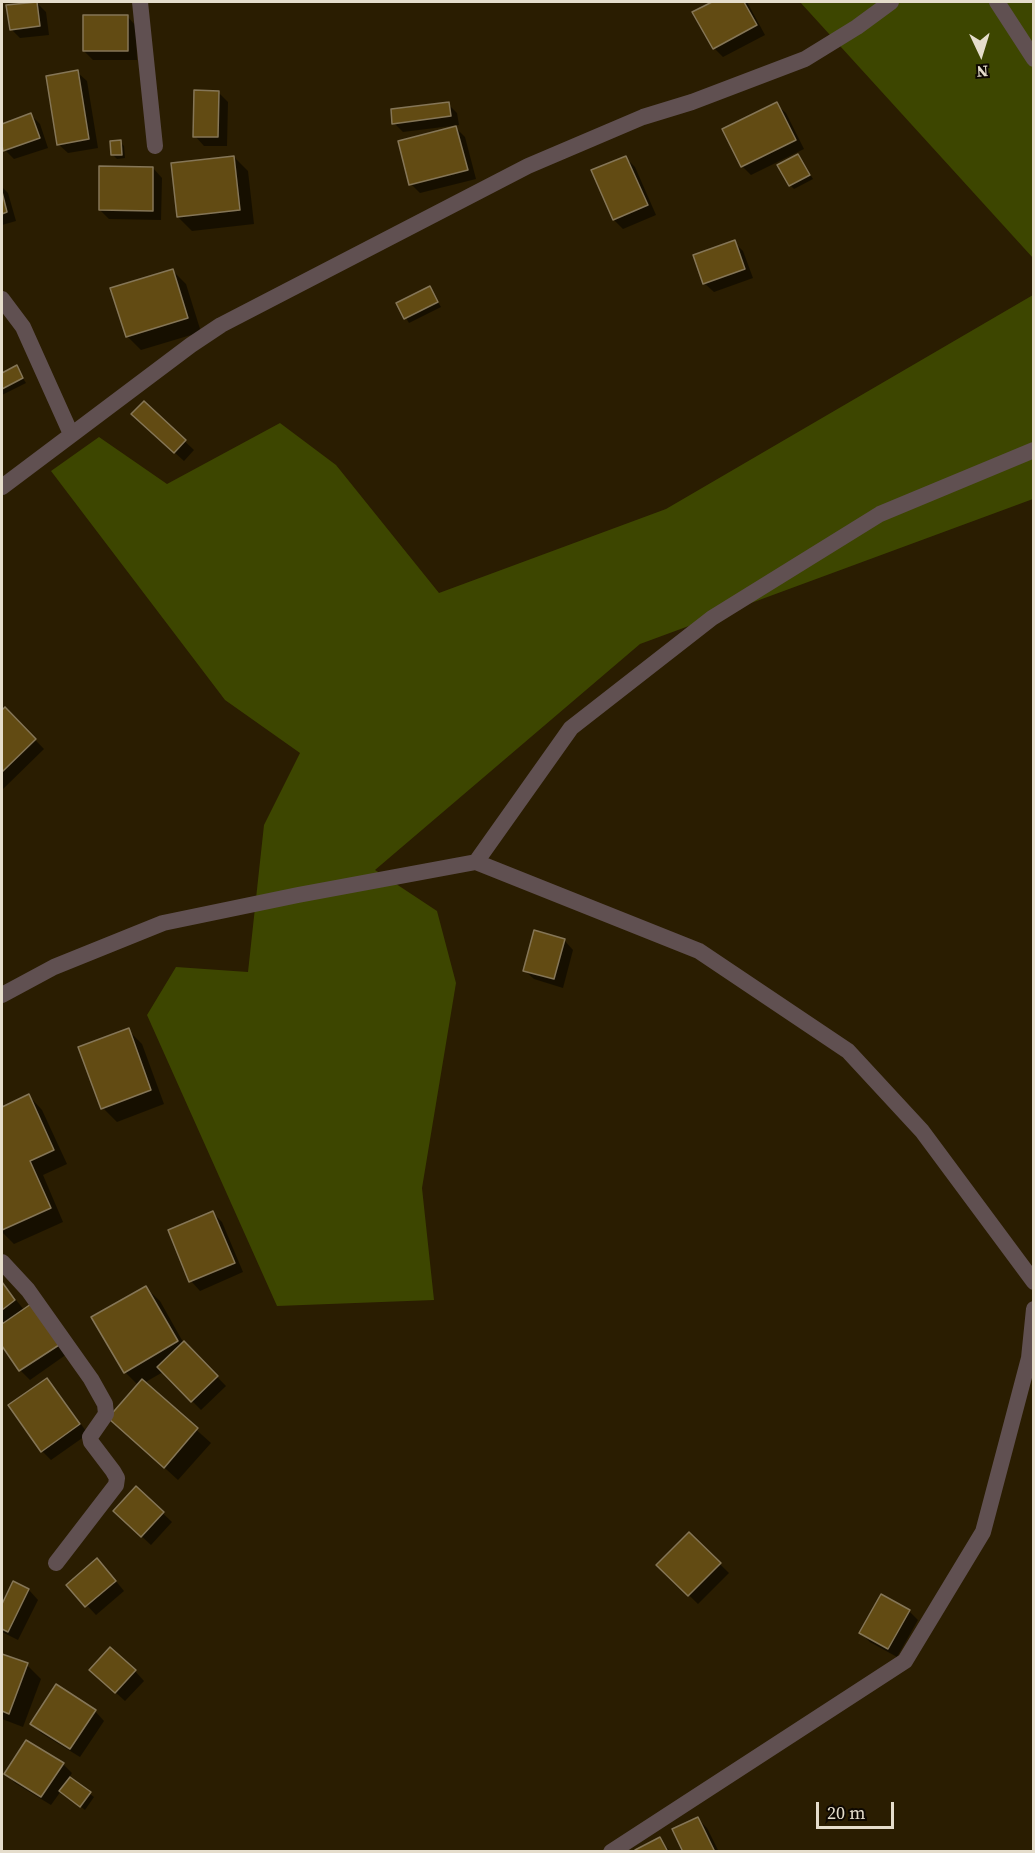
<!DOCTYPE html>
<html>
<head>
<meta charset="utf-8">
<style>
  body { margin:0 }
  #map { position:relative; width:1035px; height:1853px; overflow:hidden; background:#2a1d01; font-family:"Source Serif 4",serif }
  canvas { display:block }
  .frame { position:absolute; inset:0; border:3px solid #e5ddcc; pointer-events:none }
  .north { position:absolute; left:951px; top:24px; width:60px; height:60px; -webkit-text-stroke:4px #0e0801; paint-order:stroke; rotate:176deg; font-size:16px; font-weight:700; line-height:24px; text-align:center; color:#e5ddcc }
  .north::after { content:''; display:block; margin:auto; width:21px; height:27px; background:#e5ddcc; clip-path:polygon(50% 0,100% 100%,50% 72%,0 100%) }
  .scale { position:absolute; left:816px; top:1802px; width:78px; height:27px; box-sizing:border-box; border:3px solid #e5ddcc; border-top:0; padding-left:8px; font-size:18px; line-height:21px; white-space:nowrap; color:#e5ddcc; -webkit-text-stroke:4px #0e0801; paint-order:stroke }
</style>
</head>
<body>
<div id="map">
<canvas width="1035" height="1853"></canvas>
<div class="frame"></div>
<div class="north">N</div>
<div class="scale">20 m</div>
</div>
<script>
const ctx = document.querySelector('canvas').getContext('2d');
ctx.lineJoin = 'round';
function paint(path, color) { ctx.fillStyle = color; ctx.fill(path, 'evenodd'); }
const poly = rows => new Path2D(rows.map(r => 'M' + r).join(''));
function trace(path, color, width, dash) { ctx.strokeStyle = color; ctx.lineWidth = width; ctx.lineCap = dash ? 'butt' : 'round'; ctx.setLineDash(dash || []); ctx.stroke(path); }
paint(poly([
  [800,2,1033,2,1033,258],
  [1033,295,1033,499,640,644,375,870,437,911,456,983,422,1188,434,1300,277,1306,147,1015,176,967,248,972,264,825,300,753,225,700,51,471,99,437,167,484,280,423,336,465,439,593,666,509]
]), '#3d4600');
paint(poly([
  [715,2,747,2,765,35,723,57,714,48,694,12],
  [37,3,46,12,49,35,20,38,11,29],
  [127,16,136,26,137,60,93,60,84,51],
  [77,72,87,81,98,148,68,153,58,144],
  [218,92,228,102,227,146,204,146,195,136],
  [448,104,457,113,459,125,403,132,394,123],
  [776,104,786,113,804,149,751,175,742,166],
  [31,115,40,124,48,148,14,159,5,150,2,141,2,125],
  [455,127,465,137,476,179,420,193,411,184],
  [120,142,124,146,125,158,117,159,113,155],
  [798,156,813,179,794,189,790,185],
  [234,157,248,171,254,224,192,231,178,217],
  [626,158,635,167,656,215,623,229,614,220],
  [153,168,162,178,161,220,109,219,100,210],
  [2,187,8,193,16,221,2,225],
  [734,242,743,251,753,278,714,292,704,283],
  [172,270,186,284,201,332,141,350,127,336],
  [429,288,441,307,409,323,398,304],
  [16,367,26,383,2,395,2,375],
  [144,403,194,450,184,461,142,423],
  [5,709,44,749,3,789,2,712],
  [564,940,573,950,563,988,534,979,524,970],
  [128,1030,142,1044,164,1104,117,1122,103,1108],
  [29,1096,42,1110,67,1164,43,1175,63,1222,14,1244,2,1232,2,1108],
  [213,1213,222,1222,243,1272,200,1291,191,1281,170,1231],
  [2,1282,24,1310,67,1354,30,1380,21,1371,2,1343],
  [146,1288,160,1301,183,1342,226,1386,201,1410,163,1372,144,1383,211,1443,178,1480,110,1418,138,1385,125,1372],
  [46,1380,56,1389,88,1434,51,1460,42,1451],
  [136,1488,172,1522,151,1545,124,1520],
  [689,1534,729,1573,698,1604,658,1565],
  [106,1569,124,1591,96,1615,68,1585],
  [14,1583,29,1590,38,1600,18,1640,2,1632,2,1608],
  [909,1611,918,1620,897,1657,870,1642,861,1633],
  [2,1655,27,1665,41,1679,23,1727,2,1719],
  [135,1671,144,1681,125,1701,101,1679],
  [95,1711,104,1721,80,1757,41,1733,32,1724],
  [63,1764,72,1773,69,1778,94,1797,85,1810,61,1791,51,1805,15,1783,6,1774],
  [698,1819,707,1828,719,1852,685,1852],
  [659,1839,671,1852,638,1852]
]), '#0007');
const building = poly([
  [37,2,40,26,10,30,6,5,37,2],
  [712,2,744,2,757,25,713,49,692,12,712,2],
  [83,15,128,15,128,51,83,51,83,15],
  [78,70,89,139,57,145,46,76,78,70],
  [194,90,219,91,218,137,193,137,194,90],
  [449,102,451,116,392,124,391,109,449,102],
  [777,102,796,140,741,167,722,129,777,102],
  [31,113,40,138,3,151,2,145,2,124,31,113],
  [456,126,468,170,409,185,398,141,456,126],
  [121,140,122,155,111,155,110,141,121,140],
  [798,154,810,175,789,186,777,165,798,154],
  [234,156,240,210,177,217,171,163,234,156],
  [626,156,648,205,613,220,591,170,626,156],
  [99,166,153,167,153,211,99,210,99,166],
  [2,192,7,212,2,214,2,192],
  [735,240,745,269,703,284,693,255,735,240],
  [173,269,188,318,126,337,110,288,173,269],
  [430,286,438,302,404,319,396,303,430,286],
  [17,365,23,378,2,389,2,373,17,365],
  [144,401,186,440,174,453,131,414,144,401],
  [5,707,36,739,2,772,2,710,5,707],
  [534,930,565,939,554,979,523,971,534,930],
  [129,1028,151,1090,101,1109,78,1047,129,1028],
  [29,1094,54,1150,30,1161,51,1208,2,1230,2,1107,29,1094],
  [213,1211,235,1263,189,1282,168,1230,213,1211],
  [2,1282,15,1300,2,1310,2,1282],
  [146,1286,178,1341,124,1373,91,1317,146,1286],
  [31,1304,59,1345,19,1371,2,1346,2,1324,31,1304],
  [184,1341,218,1376,191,1402,157,1367,184,1341],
  [47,1378,80,1424,41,1452,8,1405,47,1378],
  [142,1379,198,1428,164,1468,108,1418,142,1379],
  [136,1486,164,1512,141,1537,113,1511,136,1486],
  [689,1532,721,1563,688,1596,656,1565,689,1532],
  [97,1558,116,1581,85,1607,66,1585,97,1558],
  [13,1581,29,1589,8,1632,2,1629,2,1604,13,1581],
  [881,1594,910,1610,888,1649,859,1633,881,1594],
  [110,1647,136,1670,115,1693,89,1670,110,1647],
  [2,1654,28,1663,9,1714,2,1711,2,1654],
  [56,1684,96,1710,70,1749,30,1724,56,1684],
  [26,1740,64,1763,41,1797,4,1774,26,1740],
  [70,1777,91,1792,80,1807,59,1791,70,1777],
  [698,1817,715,1852,683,1852,672,1829,698,1817],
  [660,1837,668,1852,636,1852,635,1850,660,1837]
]);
paint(building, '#624b13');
trace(building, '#857657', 1.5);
trace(poly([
  [140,2,155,146],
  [997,2,1034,59],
  [2,299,23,327,71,434],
  [2,487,191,345,221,325,528,166,643,117,692,102,805,59,857,27,891,2],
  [476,862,571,728,712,618,880,514,1034,450],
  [2,995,54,967,163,923,298,895,476,862,699,951,848,1051,922,1131,1034,1282],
  [2,1262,28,1290,91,1379,105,1404,106,1414,90,1437,91,1442,113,1471,117,1478,116,1485,56,1563],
  [611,1852,905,1661,983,1532,1029,1358,1034,1309]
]), '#605051', 16);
</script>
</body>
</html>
